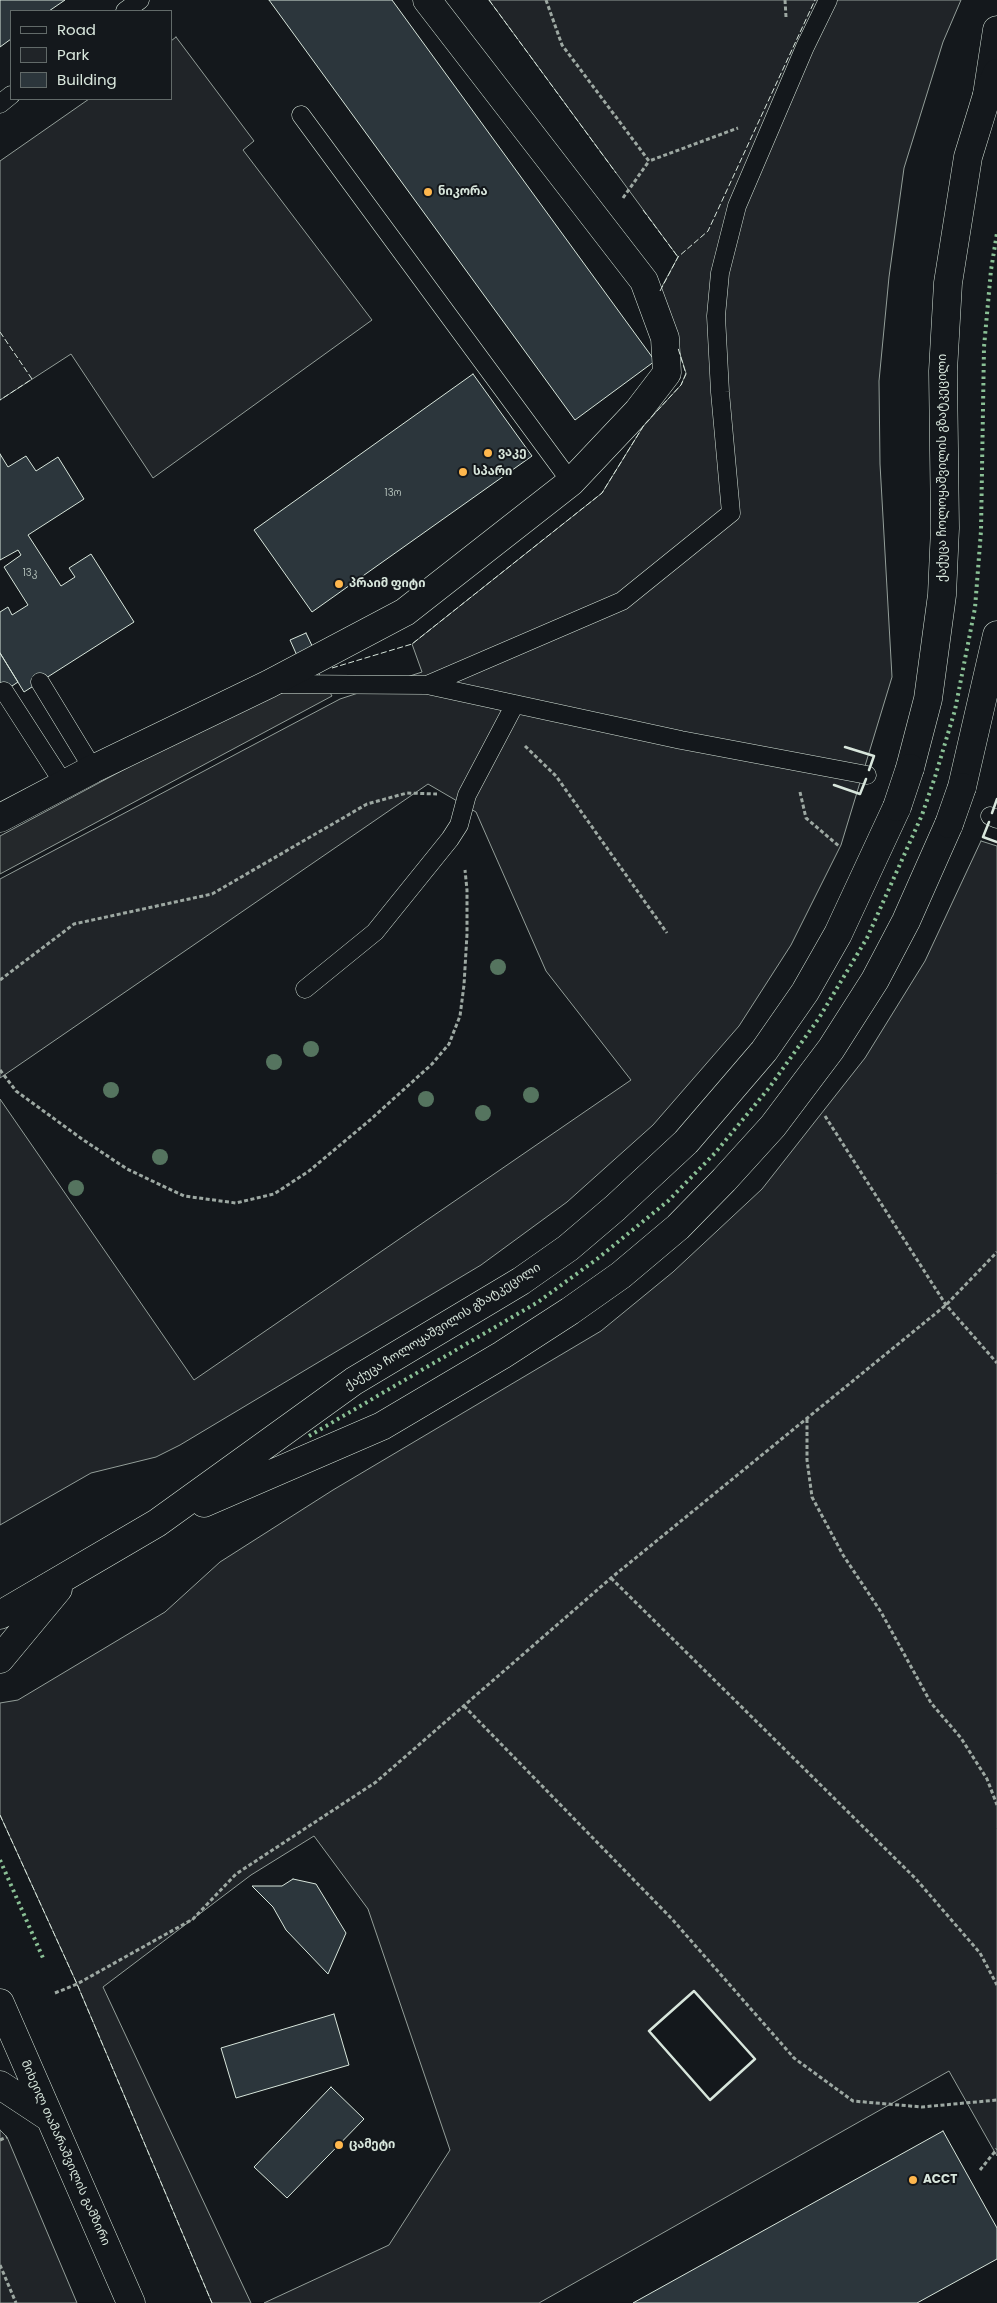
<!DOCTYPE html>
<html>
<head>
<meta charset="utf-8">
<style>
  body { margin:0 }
  #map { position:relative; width:997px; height:2303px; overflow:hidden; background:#14181c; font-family:Poppins,sans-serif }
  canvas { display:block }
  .legend { position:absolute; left:10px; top:10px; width:162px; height:90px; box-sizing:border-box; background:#14181c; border:1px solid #626a69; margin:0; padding:6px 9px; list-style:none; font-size:15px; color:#d8e6dc }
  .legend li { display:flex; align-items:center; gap:10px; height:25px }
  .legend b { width:25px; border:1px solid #626a69 }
</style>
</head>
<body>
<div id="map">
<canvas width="997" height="2303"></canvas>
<ul class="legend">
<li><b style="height:6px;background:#14181c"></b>Road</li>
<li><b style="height:14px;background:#202428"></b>Park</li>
<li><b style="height:14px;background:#2c363c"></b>Building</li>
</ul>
</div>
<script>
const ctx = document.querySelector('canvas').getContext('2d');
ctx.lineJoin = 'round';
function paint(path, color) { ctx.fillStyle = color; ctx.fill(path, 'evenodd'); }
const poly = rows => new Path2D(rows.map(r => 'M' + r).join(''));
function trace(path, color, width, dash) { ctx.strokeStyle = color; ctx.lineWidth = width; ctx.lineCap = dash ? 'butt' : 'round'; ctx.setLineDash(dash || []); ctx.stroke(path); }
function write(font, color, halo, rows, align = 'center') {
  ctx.font = font + ' Poppins,"Noto Sans Georgian",sans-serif'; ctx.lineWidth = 4; ctx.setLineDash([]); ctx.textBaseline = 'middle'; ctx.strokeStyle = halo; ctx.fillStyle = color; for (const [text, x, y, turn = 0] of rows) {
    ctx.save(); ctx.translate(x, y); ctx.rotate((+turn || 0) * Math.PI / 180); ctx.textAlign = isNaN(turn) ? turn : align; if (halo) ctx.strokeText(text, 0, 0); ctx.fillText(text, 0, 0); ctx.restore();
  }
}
const green = poly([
  [489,0,961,0,943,42,904,168,889,277,879,381,880,464,892,677,841,845,791,945,739,1026,653,1125,567,1202,481,1265,180,1445,156,1457,91,1473,0,1525,0,1099,194,1380,631,1080,546,971,476,812,428,784,0,1078,0,879,340,699,422,672,412,644,602,493,644,425,681,385,686,373,660,290,678,257,489,0],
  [176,37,254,141,243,150,372,320,153,478,71,354,0,400,0,161,89,99,171,99,171,41,176,37],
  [981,841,997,846,997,2156,949,2071,539,2303,264,2303,389,2245,450,2150,368,1909,314,1836,251,1875,103,1987,251,2303,212,2303,77,1984,0,1815,0,1703,18,1700,165,1612,220,1562,333,1490,601,1331,673,1272,762,1189,865,1058,925,961,981,841],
  [694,1991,755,2059,710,2100,649,2032,694,1991],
  [0,2130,7,2137,77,2303,0,2303,0,2130]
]);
paint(green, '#202428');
trace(green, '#939e99', 1);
const parking = poly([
  [315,667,332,696,0,874,0,836,315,667]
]);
paint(parking, '#24282b');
trace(parking, '#939e99', 1);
const building = poly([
  [0,0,65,0,49,11,11,11,11,39,0,47,0,0],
  [269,0,392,0,655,361,575,420,269,0],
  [473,374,532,456,312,612,254,530,473,374],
  [0,454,8,467,26,456,36,471,58,457,84,499,28,535,61,586,75,577,69,568,91,554,134,622,24,692,0,653,0,612,8,607,12,615,28,605,4,567,21,555,18,550,0,560,0,454],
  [306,633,315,652,299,660,290,640,306,633],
  [0,653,18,682,0,694,0,653],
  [293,1879,316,1884,346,1933,328,1974,286,1930,273,1907,252,1886,282,1886,293,1879],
  [334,2014,349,2065,236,2098,221,2048,334,2014],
  [331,2087,364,2119,287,2198,254,2167,331,2087],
  [943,2131,997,2228,997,2259,917,2303,633,2303,943,2131]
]);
paint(building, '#2c363c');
trace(building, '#d8e6dc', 1);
const service = poly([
  [125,11,140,0],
  [0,104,11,95],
  [301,115,571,482],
  [40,682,93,769],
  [275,684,427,685,681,740,867,775],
  [427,685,622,601,731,513,720,392,716,316,720,273,737,206,805,47,828,0],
  [4,691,64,784],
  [990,816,997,819],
  [305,989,375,932,450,839,459,825,467,795,515,704]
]);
const minor = poly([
  [0,818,93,769,269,684,405,612,571,482,638,411,667,373,665,338,644,281,427,0]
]);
const secondary = poly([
  [987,95,997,30]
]);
const primary = poly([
  [910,768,928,699,942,595,945,528,943,371,948,283,968,157,987,95,997,73],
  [962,787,997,635],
  [204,1503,382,1426,502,1355,570,1311,621,1275,678,1227,724,1180,773,1126,831,1049,875,980,906,921,949,824],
  [0,1615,157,1523,354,1381,521,1281,568,1248,615,1208,686,1142,764,1051,805,992,838,934,897,807],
  [0,1659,58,1589],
  [0,2003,131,2303],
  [0,2085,50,2118]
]);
trace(service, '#d8e6dc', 19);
trace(minor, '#d8e6dc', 29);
trace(secondary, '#d8e6dc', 29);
trace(primary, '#d8e6dc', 29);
trace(poly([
  [546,0,562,45,649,161,738,128],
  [785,0,786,17],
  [623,198,649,161],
  [525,746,556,776,667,933],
  [800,792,806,818,840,847],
  [0,980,74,924,212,894,367,804,407,793,437,794],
  [0,1070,16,1091,82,1139,127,1169,184,1196,236,1203,274,1194,309,1171,370,1120,432,1064,449,1044,460,1016,464,985,467,934,467,890,465,870],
  [825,1116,946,1305,997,1363],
  [807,1419,807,1460,812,1497,843,1555,881,1612,931,1703,961,1738,987,1779,997,1805],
  [611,1578,916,1879,980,1953,997,1985],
  [464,1706,672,1919,794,2058,853,2101,922,2107,997,2100],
  [55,1993,77,1984,193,1919,236,1874,376,1782,611,1578,946,1305,997,1252],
  [0,2140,7,2137],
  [980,2170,997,2149],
  [0,2265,16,2303]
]), '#9da8a2', 3, [4, 2.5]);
trace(service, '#14181c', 18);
trace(minor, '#14181c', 28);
trace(secondary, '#14181c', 28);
trace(primary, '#14181c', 28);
const primaryBridge = poly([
  [897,807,910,768],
  [949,824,962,787]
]);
trace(primaryBridge, '#d8e6dc', 29, []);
trace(primaryBridge, '#14181c', 28);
trace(poly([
  [309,1436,538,1302,597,1259,668,1201,715,1153,769,1088,819,1018,867,938,922,815,935,777,955,710,975,608,981,531,984,347,991,270,997,233],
  [0,1860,43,1958]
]), '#8ac095', 4, [2.5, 4]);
trace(poly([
  [489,0,616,173],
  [643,210,678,257],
  [660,291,678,257,708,231,815,0],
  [0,332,32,379,0,400],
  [332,668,412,644,602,493,644,425,681,385,686,374,678,348],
  [0,1815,77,1984,212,2303]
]), '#d8e6dc', 1, [6, 2.5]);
trace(poly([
  [845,747,874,756,869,770],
  [834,785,860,794,866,779],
  [992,813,997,799],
  [989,822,983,837,997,842],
  [694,1991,755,2059,710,2100,649,2031,694,1991]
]), '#d8e6dc', 2.5);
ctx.fillStyle = '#55745f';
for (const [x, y] of [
  [498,967],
  [311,1049],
  [274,1062],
  [111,1090],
  [531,1095],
  [426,1099],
  [483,1113],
  [160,1157],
  [76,1188]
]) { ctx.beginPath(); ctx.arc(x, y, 8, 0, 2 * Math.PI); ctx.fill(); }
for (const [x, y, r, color] of [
  [428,192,5,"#ffb74d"],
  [488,453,5,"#ffb74d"],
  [463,472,5,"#ffb74d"],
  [339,584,5,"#ffb74d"],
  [339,2145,5,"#ffb74d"],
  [913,2180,5,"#ffb74d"]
]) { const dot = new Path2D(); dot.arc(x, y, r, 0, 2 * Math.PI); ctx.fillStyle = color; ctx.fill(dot); trace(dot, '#14181c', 2); }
write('10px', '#adbab4', null, [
  ["13ო",393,493],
  ["13კ",30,573]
]);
write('bold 12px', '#d8e6dc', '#14181c', [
  ["ნიკორა",438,192],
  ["ვაკე",498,453],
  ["სპარი",473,472],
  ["პრაიმ ფიტი",349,584],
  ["ცამეტი",349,2145],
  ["ACCT",923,2180]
], 'left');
write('12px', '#d8e6dc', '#14181c', [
  ["ქაქუცა ჩოლოყაშვილის გზატკეცილი",943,468,-90],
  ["ქაქუცა ჩოლოყაშვილის გზატკეცილი",443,1327,-32],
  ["მიხეილ თამარაშვილის გამზირი",65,2153,66]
]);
</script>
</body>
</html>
